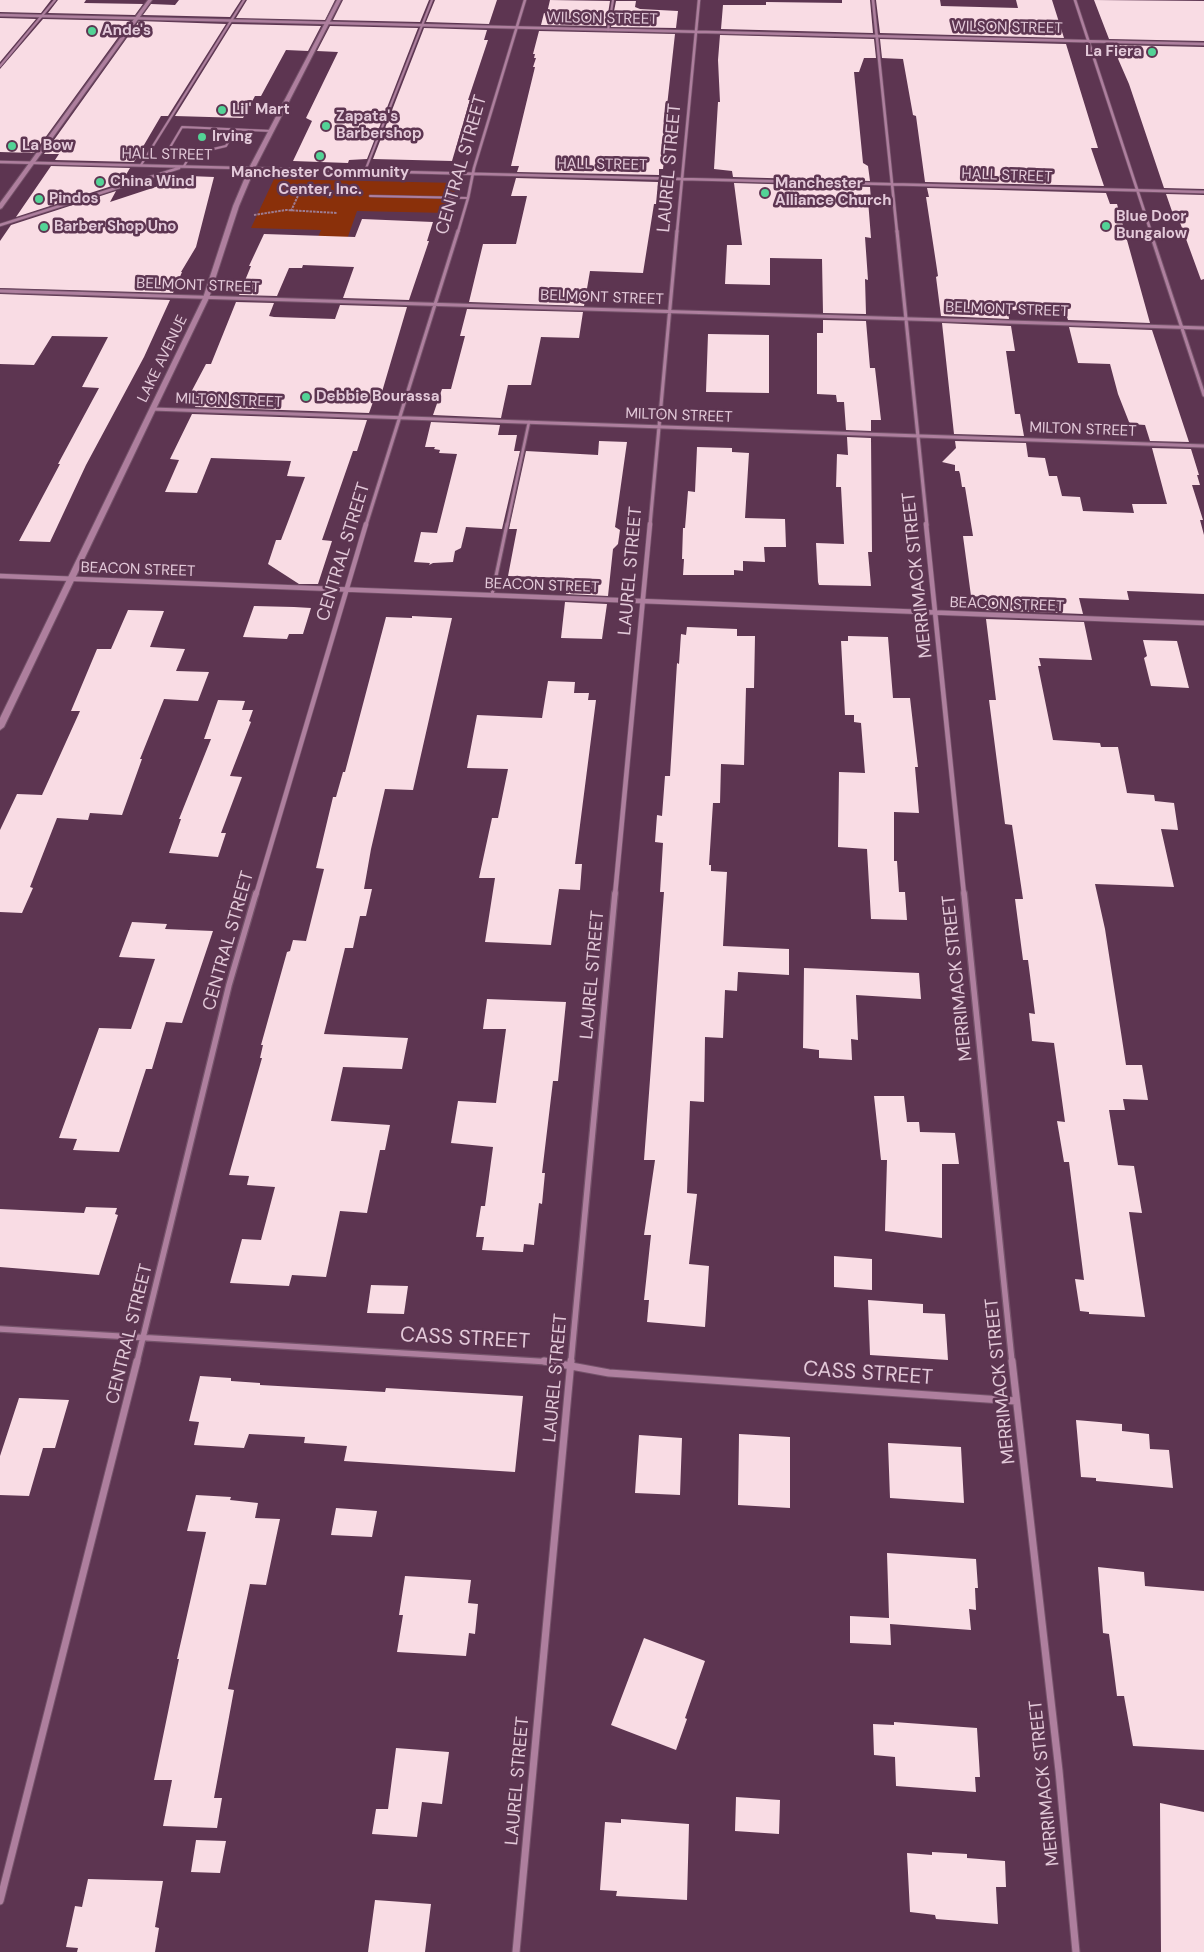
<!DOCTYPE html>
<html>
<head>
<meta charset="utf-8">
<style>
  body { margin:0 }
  canvas { display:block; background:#5d3551 }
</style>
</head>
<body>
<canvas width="1204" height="1952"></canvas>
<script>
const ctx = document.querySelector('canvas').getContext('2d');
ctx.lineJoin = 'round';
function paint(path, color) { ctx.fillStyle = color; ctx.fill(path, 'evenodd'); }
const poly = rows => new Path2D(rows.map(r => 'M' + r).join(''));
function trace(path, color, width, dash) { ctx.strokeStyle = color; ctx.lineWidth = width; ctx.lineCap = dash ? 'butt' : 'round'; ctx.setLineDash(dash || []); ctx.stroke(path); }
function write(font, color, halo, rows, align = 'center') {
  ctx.font = font + ' "DM Sans",sans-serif'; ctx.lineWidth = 5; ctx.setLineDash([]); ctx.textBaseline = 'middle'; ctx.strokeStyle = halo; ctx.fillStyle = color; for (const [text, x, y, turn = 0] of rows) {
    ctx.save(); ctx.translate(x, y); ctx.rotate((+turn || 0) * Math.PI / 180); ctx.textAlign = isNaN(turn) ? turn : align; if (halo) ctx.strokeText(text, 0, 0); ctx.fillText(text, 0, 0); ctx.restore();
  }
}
paint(poly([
  [274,179,457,183,448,213,357,211,345,245,315,244,321,230,251,228]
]), '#8a300a');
paint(poly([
  [0,0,51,0,41,13,0,12],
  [58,0,86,0,84,3,143,4,135,15,48,13],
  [179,0,241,0,230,17,143,15,151,4,175,5],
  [247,0,335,0,325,20,236,18],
  [343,0,429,0,420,22,333,20],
  [435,0,497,0,489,24,426,22],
  [550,0,610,1,606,26,541,25,544,13,547,13],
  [842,0,870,0,873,33,721,29,723,5,766,5,766,2,842,3],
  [876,0,940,0,941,6,1018,8,1016,0,1052,0,1064,38,880,33],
  [1094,0,1204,1,1204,41,1109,39],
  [616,1,636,1,635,7,640,9,678,11,676,28,611,27],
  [0,18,36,19,0,62],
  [43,19,130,21,34,153,0,152,0,69],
  [139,21,226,24,168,116,161,116,134,162,55,160,59,154,44,154],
  [232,24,321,26,308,51,286,50,261,96,255,96,243,118,175,116],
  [330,26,418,28,367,159,349,160,348,163,293,161,312,121,306,118,338,52,317,51],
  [424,28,487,30,484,40,488,40,468,100,470,100,452,161,373,159],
  [539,31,675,34,665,124,668,124,663,169,659,169,659,175,517,172,519,166,511,166,535,67,533,67,536,58,534,58,535,54,533,54],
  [720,35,874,39,876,58,864,58,859,72,854,72,863,163,868,166,870,181,733,177,732,171,714,169,718,102,720,102,718,60],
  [880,39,1066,44,1098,148,1091,148,1104,186,925,182,916,116,913,115,903,59,882,58],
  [1112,45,1204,47,1204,189,1164,188,1129,84],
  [51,166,130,168,121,183,16,217],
  [189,176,214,177,196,247,181,272,182,272,173,293,0,288,0,241,11,225,116,191,110,202],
  [516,178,658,182,656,204,654,204,643,273,590,271,584,306,469,302,483,244,516,244,527,196,511,196],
  [734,183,870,187,871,200,868,200,871,238,865,237,868,280,865,279,866,314,823,313,822,259,770,258,770,285,725,284,727,245,742,245],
  [927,188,1106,193,1110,204,1117,204,1150,323,1068,320,1065,311,1008,310,1009,319,941,316,936,277,938,276,926,197,929,197],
  [1166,194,1204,195,1204,279,1201,280,1178,217,1174,217],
  [362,219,433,222,427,241,429,241,409,300,343,298,354,267,303,265,302,268,289,268,277,296,239,295,251,266,249,266,264,234,355,237],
  [0,294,170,300,144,357,86,465,50,542,19,541,60,464,58,464,99,388,82,387,108,337,52,336,34,365,0,364],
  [236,302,274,303,269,316,274,317,335,319,340,305,407,307,379,402,373,402,369,413,195,407,199,398,188,398,206,364,211,364],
  [467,309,583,312,579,338,541,337,531,385,508,385,501,418,433,415,442,389,451,389,465,336,460,336],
  [823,320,866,321,870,368,875,368,881,420,871,420,871,431,846,430,844,402,837,402,836,395,817,394,817,333,823,333],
  [942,323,1011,326,1015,351,1006,351,1015,414,1020,414,1024,436,954,434],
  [1069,327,1152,330,1189,442,1150,441,1145,425,1131,424,1129,422,1118,394,1110,364,1078,363],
  [708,334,769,335,769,393,706,392],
  [192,414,367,420,357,451,353,451,322,540,332,541,318,584,299,584,268,564,276,540,281,540,305,477,287,476,291,461,211,458,197,493,165,492,179,460,170,459],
  [431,422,500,425,498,435,517,435,514,451,520,451,502,529,466,527,461,548,455,551,453,562,433,563,429,565,430,563,414,562,421,532,437,533,457,454,439,453,440,450,434,449,435,447,425,447],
  [847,437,871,438,872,552,868,552,871,586,819,585,818,582,816,543,844,544,841,487,836,487,837,454,848,455],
  [599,441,627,442,615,527,620,530,618,544,613,549,608,596,566,594,568,578,508,576,517,529,509,529,526,451,598,455],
  [955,441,1026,443,1028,457,1045,458,1049,476,1057,476,1062,496,1080,497,1083,511,1134,513,1132,504,1167,504,1152,448,1191,449,1199,475,1197,475,1200,485,1192,485,1203,520,1200,520,1204,535,1204,594,1127,591,1129,600,1079,598,1083,614,985,610,983,597,971,596,963,536,973,536,965,487,962,487,960,474,959,471,955,471,955,465,942,462,956,448],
  [697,447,732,448,732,452,749,453,745,518,785,519,786,547,764,547,765,562,743,561,743,571,734,570,734,575,683,575,684,559,682,559,683,528,685,528,688,491,695,492],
  [565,602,607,604,602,639,561,638],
  [254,606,294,607,311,608,303,634,289,634,287,639,243,637],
  [128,610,164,611,150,647,185,649,176,671,209,672,198,701,164,699,140,759,142,759,122,815,90,813,88,820,57,818,30,887,33,888,22,913,0,912,0,830,17,794,42,795,80,711,71,711,97,649,111,649],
  [412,616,452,618,413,790,385,789,371,849,364,889,372,889,366,916,360,916,353,948,345,948,324,1034,408,1038,402,1069,343,1067,331,1121,390,1125,385,1150,380,1150,367,1213,340,1211,326,1277,292,1275,289,1286,230,1283,242,1239,261,1240,275,1187,247,1185,249,1176,229,1175,262,1058,260,1058,263,1045,261,1045,287,952,290,951,293,940,306,941,324,869,316,868,333,797,336,797,343,772,345,772,386,617,412,618],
  [986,619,1084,622,1092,660,1039,658,1041,666,1038,666,1053,740,1100,743,1101,747,1118,747,1127,793,1154,795,1155,801,1174,803,1178,830,1161,829,1174,887,1095,884,1105,929,1126,1065,1142,1065,1148,1100,1123,1099,1125,1110,1109,1110,1118,1165,1134,1166,1142,1213,1129,1212,1145,1317,1089,1314,1089,1312,1080,1311,1075,1279,1084,1280,1069,1162,1064,1162,1057,1121,1065,1122,1054,1043,1032,1041,1029,1013,1035,1014,1028,960,1023,960,1015,899,1023,899,1012,825,1005,824,989,700,996,700],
  [687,627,737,629,737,636,755,636,754,688,746,688,744,765,721,764,720,803,713,803,709,865,711,865,711,871,727,872,723,946,789,949,789,975,738,972,737,991,725,990,723,1038,705,1037,704,1102,690,1101,687,1193,697,1194,689,1264,709,1266,705,1327,647,1322,649,1300,644,1300,651,1235,644,1235,655,1160,644,1160,664,892,660,892,663,843,655,842,657,815,662,816,665,776,670,776,677,663,679,664,681,634,686,635],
  [848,636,888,637,893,698,910,698,918,767,915,767,919,813,894,812,894,861,897,861,899,892,905,892,907,920,871,919,867,849,838,847,839,772,865,773,861,723,854,722,854,715,845,715,841,641,848,641],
  [1143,640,1177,641,1189,688,1151,686,1144,658,1147,656],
  [548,681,575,682,574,693,589,693,588,700,596,700,575,864,582,864,580,890,559,889,551,945,485,942,495,878,479,878,492,818,498,818,508,769,467,768,477,715,542,718],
  [218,700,245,701,242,710,253,710,249,721,251,722,230,776,242,777,221,833,226,833,218,857,169,853,181,819,179,819,211,739,204,739],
  [132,922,167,924,165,929,213,931,182,1023,166,1022,152,1069,146,1069,119,1152,73,1150,77,1139,59,1138,99,1028,131,1029,155,959,119,957],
  [804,968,919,973,921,999,856,995,858,1040,851,1039,852,1060,819,1058,819,1050,803,1048],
  [487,999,566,1002,558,1081,553,1081,542,1173,545,1173,542,1204,539,1203,534,1245,524,1244,523,1252,482,1250,484,1237,476,1237,481,1206,485,1206,493,1147,451,1143,458,1101,496,1103,506,1029,483,1029],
  [874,1096,904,1096,907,1122,919,1122,920,1132,955,1133,959,1164,942,1164,942,1238,885,1231,887,1160,881,1160],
  [86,1207,117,1208,115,1214,118,1215,99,1275,0,1267,0,1209,84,1213],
  [834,1256,872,1259,872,1290,834,1287],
  [371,1285,408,1286,404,1314,367,1313],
  [868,1300,923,1304,923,1313,945,1314,948,1360,870,1355],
  [200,1376,231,1378,231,1381,260,1383,260,1385,385,1392,386,1388,523,1396,515,1472,344,1461,347,1446,304,1443,305,1437,249,1434,244,1448,194,1445,199,1422,189,1421],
  [19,1398,69,1400,55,1448,43,1448,29,1496,0,1495,0,1456],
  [1076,1420,1122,1424,1122,1431,1149,1434,1150,1449,1169,1450,1173,1488,1096,1481,1096,1478,1081,1477],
  [739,1434,790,1437,790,1508,738,1505],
  [639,1435,682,1438,680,1495,635,1493],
  [888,1443,961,1447,964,1503,890,1498],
  [196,1495,231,1497,230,1500,258,1503,255,1518,280,1519,266,1585,250,1584,228,1689,234,1690,214,1798,222,1798,217,1828,163,1826,172,1780,154,1780,179,1659,177,1659,206,1532,187,1531],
  [336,1508,377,1511,372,1537,331,1535],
  [887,1553,976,1559,978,1588,975,1588,976,1610,969,1609,971,1630,890,1624,891,1645,850,1643,850,1616,889,1618],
  [1098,1567,1144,1572,1145,1586,1204,1591,1204,1750,1133,1746,1124,1696,1117,1696,1109,1634,1103,1633],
  [405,1576,471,1580,468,1603,478,1604,475,1634,469,1633,466,1656,397,1652,403,1615,399,1615],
  [644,1638,705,1661,685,1718,687,1719,676,1750,611,1725],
  [894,1722,977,1728,980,1777,975,1777,976,1792,896,1786,895,1757,874,1755,873,1724,894,1725],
  [396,1748,449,1752,442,1804,422,1802,417,1837,372,1834,376,1809,388,1809],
  [736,1797,780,1800,779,1834,735,1831],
  [1160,1803,1204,1812,1204,1952,1161,1952],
  [621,1819,689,1824,687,1900,616,1896,617,1891,600,1890,605,1822,621,1823],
  [196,1840,226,1841,220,1873,191,1872],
  [932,1852,967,1854,967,1858,1005,1861,1006,1887,996,1887,998,1924,936,1919,935,1915,910,1912,907,1853,932,1855],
  [88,1879,163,1881,155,1927,159,1928,155,1952,77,1952,78,1948,66,1947,75,1906,82,1907],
  [375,1900,431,1904,425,1952,368,1952]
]), '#f9dce4');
const laneFar2 = poly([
  [608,30,613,0],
  [0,66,55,0],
  [235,130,226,146,209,150,169,149,182,127,272,131],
  [141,165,244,0],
  [184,166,194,149],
  [365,171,432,0],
  [370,196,468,198]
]);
const laneFar1 = poly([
  [507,525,529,422]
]);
const lane = poly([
  [492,595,507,524]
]);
const streetFar4 = poly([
  [873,0,897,232],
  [1075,0,1151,232],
  [0,15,1204,44],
  [0,162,1204,192],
  [0,225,179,168],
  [458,232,468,198,474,168,525,0],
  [677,232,699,0]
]);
const streetFar3 = poly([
  [897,231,927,525],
  [1150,231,1204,395],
  [0,291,1204,328],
  [152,409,1204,446],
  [366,525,458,231],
  [650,525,677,231]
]);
const streetFar2 = poly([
  [926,524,964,895],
  [0,576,1204,623],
  [256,895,366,524],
  [615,895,650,524]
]);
const streetFar1 = poly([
  [964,893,1012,1362],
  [0,1329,551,1362],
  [137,1362,229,985,256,893],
  [571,1362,615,893]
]);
const street = poly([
  [544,1361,609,1373,1016,1401],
  [1012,1361,1059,1771,1076,1952],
  [0,1901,137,1361],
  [516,1952,571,1361]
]);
const secondary = poly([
  [148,0,152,0,2,208,0,209,0,203,148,0],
  [337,0,341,0,255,168,239,206,209,298,4,727,0,730,0,718,203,298,233,206,249,168,337,0]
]);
trace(laneFar2, '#75536a', 3);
trace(laneFar1, '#75536a', 4.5);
trace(lane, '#75536a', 5);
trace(streetFar4, '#75536a', 4);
trace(streetFar3, '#75536a', 5);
trace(streetFar2, '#75536a', 6);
trace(streetFar1, '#75536a', 8);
trace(street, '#75536a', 9);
trace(secondary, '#75536a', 2);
trace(poly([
  [291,211,302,187],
  [254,215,286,210,337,213]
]), '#9e7d93', 2, [2.5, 1]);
trace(laneFar2, '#ae7f9e', 2);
trace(laneFar1, '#ae7f9e', 2.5);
trace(lane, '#ae7f9e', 3);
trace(streetFar4, '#ae7f9e', 2.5);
trace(streetFar3, '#ae7f9e', 3);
trace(streetFar2, '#ae7f9e', 4.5);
trace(streetFar1, '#ae7f9e', 5.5);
trace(street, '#ae7f9e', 7);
paint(secondary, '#ae7f9e');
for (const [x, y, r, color] of [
  [92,31,5,"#53d396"],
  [1152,52,5,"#53d396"],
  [222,110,5,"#53d396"],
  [326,126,5,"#53d396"],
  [202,137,5,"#53d396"],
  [12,146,5,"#53d396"],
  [320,156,5,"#53d396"],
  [100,182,5,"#53d396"],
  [765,193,5,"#53d396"],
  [39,199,5,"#53d396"],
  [1106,226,5,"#53d396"],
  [44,227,5,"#53d396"],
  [306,397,5,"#53d396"]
]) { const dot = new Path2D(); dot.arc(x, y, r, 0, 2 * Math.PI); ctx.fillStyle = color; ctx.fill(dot); trace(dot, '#5d3551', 2); }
write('15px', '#e3c9d9', '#5d3551', [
  ["WILSON STREET",602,19,1],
  ["WILSON STREET",1007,28,1],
  ["HALL STREET",167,155,1],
  ["HALL STREET",602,165,1],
  ["HALL STREET",1007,176,2],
  ["BELMONT STREET",198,286,2],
  ["BELMONT STREET",602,298,2],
  ["BELMONT STREET",1007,310,2],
  ["LAKE AVENUE",163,359,-64],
  ["MILTON STREET",229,401,2],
  ["MILTON STREET",679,416,2],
  ["MILTON STREET",1083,430,2],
  ["BEACON STREET",138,570,2],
  ["BEACON STREET",542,586,2],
  ["BEACON STREET",1007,605,2]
]);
write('bold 15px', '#e3c9d9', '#5d3551', [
  ["Ande's",102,31],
  ["La Fiera",1142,52,"right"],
  ["Lil' Mart",232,110],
  ["Zapata's",336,117],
  ["Barbershop",336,134],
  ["Irving",212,137],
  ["La Bow",22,146],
  ["Manchester Community",320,173,"center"],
  ["Center, Inc.",320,190,"center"],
  ["China Wind",110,182],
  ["Manchester",775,184],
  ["Alliance Church",775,201],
  ["Pindos",49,199],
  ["Blue Door",1116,217],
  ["Bungalow",1116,234],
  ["Barber Shop Uno",54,227],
  ["Debbie Bourassa",316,397]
], 'left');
write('18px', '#e3c9d9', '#5d3551', [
  ["CENTRAL STREET",462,165,-74],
  ["LAUREL STREET",670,168,-85],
  ["CENTRAL STREET",344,552,-73],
  ["LAUREL STREET",631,571,-85],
  ["MERRIMACK STREET",918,575,-96],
  ["CENTRAL STREET",229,941,-74],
  ["LAUREL STREET",593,975,-85],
  ["MERRIMACK STREET",958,978,-96],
  ["CENTRAL STREET",130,1334,-76],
  ["LAUREL STREET",556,1378,-85],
  ["MERRIMACK STREET",1001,1381,-96],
  ["LAUREL STREET",518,1781,-85],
  ["MERRIMACK STREET",1045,1783,-96]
]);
write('21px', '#e3c9d9', '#5d3551', [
  ["CASS STREET",465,1339,3],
  ["CASS STREET",868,1374,4]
]);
</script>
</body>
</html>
